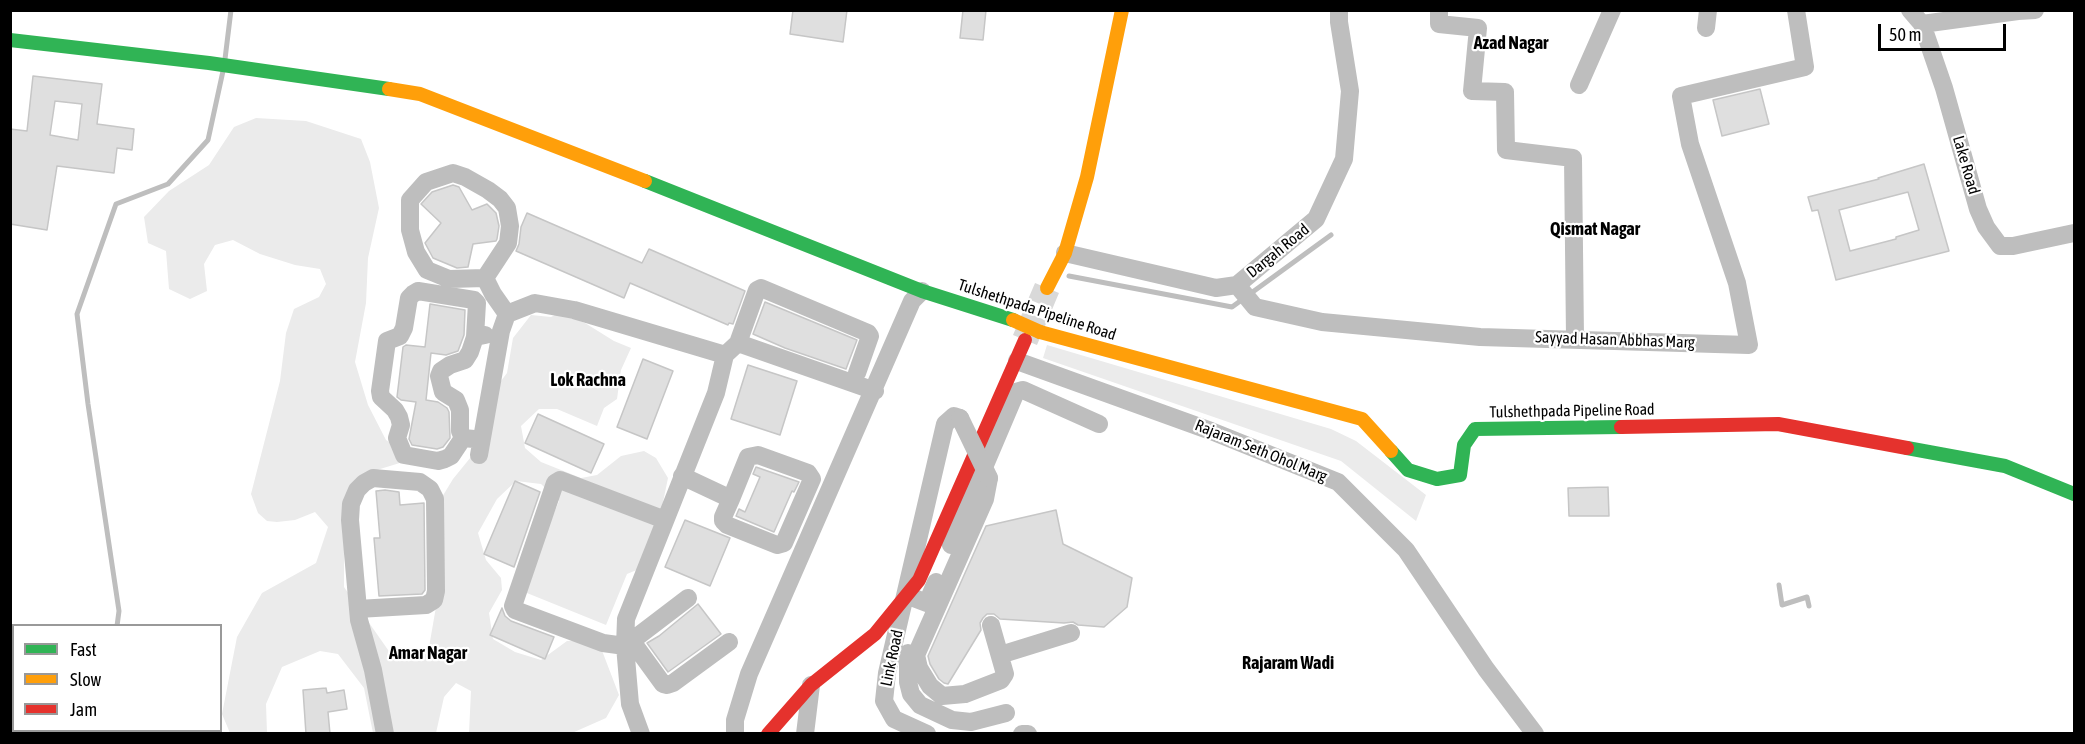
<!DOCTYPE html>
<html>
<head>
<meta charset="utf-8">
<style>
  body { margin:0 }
  #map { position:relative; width:2085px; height:744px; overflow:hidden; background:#fff; font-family:"Asap Condensed",sans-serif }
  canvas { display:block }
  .frame { position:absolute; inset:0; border:12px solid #000; pointer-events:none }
  .legend { position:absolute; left:12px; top:624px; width:210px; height:108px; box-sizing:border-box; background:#fff; border:2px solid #999; margin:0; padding:8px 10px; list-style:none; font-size:18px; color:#000 }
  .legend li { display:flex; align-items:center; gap:12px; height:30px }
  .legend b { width:30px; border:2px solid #999 }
  .scale { position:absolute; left:1878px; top:24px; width:128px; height:27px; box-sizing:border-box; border:3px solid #000; border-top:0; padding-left:8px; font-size:18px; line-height:21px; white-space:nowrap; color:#000; -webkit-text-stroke:4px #fff; paint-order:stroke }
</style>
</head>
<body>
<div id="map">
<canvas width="2085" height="744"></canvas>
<div class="frame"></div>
<ul class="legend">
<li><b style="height:8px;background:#30b455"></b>Fast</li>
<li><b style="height:8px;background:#ff9f0a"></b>Slow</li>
<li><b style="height:8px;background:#e5322d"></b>Jam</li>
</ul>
<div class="scale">50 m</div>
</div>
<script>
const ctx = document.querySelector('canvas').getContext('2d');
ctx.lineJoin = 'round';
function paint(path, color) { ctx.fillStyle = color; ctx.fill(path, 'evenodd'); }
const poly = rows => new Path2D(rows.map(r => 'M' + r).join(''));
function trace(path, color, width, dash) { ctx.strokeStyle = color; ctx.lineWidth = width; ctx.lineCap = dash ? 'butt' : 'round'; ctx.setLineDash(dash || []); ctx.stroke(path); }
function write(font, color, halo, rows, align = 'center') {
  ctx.font = font + ' "Asap Condensed",sans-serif'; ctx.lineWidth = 4.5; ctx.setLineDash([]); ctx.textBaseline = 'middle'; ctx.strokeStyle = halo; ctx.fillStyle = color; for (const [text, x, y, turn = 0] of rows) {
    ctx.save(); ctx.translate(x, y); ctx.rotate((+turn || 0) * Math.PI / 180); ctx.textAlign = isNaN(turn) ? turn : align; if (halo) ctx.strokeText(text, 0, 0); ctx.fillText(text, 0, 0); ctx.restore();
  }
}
paint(poly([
  [256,118,306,121,361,139,370,162,379,208,368,258,366,303,355,362,368,405,386,440,398,448,403,462,367,473,344,540,344,587,393,657,410,658,428,653,441,578,439,502,453,479,475,452,501,381,507,373,513,338,531,315,551,317,559,313,585,323,614,341,631,348,621,370,617,399,604,408,597,426,557,409,539,409,521,426,525,448,541,462,581,478,597,475,621,456,644,451,656,458,668,478,662,507,639,569,627,574,606,625,522,591,559,501,541,484,516,481,497,499,478,533,486,560,501,578,502,590,489,613,493,639,515,652,541,660,567,641,587,640,601,648,619,695,606,718,572,733,469,733,471,691,456,683,444,697,436,733,373,733,364,688,338,654,320,651,282,667,266,704,267,733,230,733,222,714,237,637,262,593,316,563,328,527,315,512,295,520,277,522,267,521,258,513,251,494,280,381,286,333,294,309,319,297,326,284,320,269,295,265,260,254,233,240,215,245,204,264,207,291,190,299,169,289,166,251,148,243,144,217,169,191,209,165,234,127],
  [1047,345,1331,429,1356,441,1426,495,1416,521,1341,461,1043,358]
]), '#ebebeb');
trace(poly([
  [225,59,231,10],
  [1069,276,1232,307,1331,235],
  [1779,585,1782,605,1807,597,1809,606],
  [117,626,119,611,88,404,77,314,116,204,168,184,208,140,223,71],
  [103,734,103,730]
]), '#bebebe', 5);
const building = poly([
  [793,10,847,10,843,42,790,34,793,10],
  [963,10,986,10,983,40,960,38,963,10],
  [33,76,102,84,97,124,134,129,132,150,117,148,114,173,57,166,47,230,10,224,10,129,27,131,33,76],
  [55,101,82,104,78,140,50,135,55,101],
  [1760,89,1769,124,1722,136,1713,100,1760,89],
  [1924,164,1949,251,1836,280,1818,210,1812,211,1808,197,1879,179,1878,178,1924,164],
  [1908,192,1919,230,1896,237,1896,239,1850,251,1839,210,1908,192],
  [453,185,459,187,472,210,487,204,496,213,499,226,497,239,496,241,473,244,468,267,457,268,433,258,425,243,441,223,421,204,432,192,453,185],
  [527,213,642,263,649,249,745,291,733,324,729,323,728,325,630,283,624,298,516,251,519,244,521,227,527,213],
  [765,302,857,340,846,369,785,348,753,334,765,302],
  [430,304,465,310,464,335,458,351,446,355,431,353,426,400,438,402,447,408,449,412,450,438,443,447,437,449,412,445,409,439,416,402,401,400,397,397,403,347,406,345,425,347,430,304],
  [643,359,673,371,647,439,617,427,643,359],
  [748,365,797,381,780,435,731,419,748,365],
  [538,414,604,444,591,473,525,443,538,414],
  [756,467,799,482,794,492,792,491,774,532,736,516,739,509,745,512,760,477,753,474,756,467],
  [515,481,540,492,514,567,484,554,515,481],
  [1608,487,1609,516,1569,516,1568,488,1608,487],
  [385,490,399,492,400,505,424,503,425,590,422,594,379,596,374,538,380,538,376,491,385,490],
  [1056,510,1063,544,1132,578,1127,607,1104,627,1078,625,1073,622,1064,623,1000,619,994,614,987,614,983,618,980,623,981,630,948,684,944,683,939,679,930,664,928,656,986,526,1056,510],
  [685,520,730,538,710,586,665,567,685,520],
  [698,604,721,634,668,672,647,643,659,636,698,604],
  [502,608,505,616,511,621,554,637,545,659,490,635,502,608],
  [326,688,327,693,344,690,347,709,328,712,330,734,306,734,303,690,326,688]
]);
paint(building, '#dfdfdf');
trace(building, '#c6c6c6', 1.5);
trace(poly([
  [1025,340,1047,288]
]), '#d9d9d9', 26, [26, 13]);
trace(poly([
  [1439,10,1439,24,1478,28,1472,91,1505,92,1506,150,1573,158,1575,338],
  [1910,10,1922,24,1944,88,1978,209,1986,227,2000,246,2013,246,2074,233],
  [1922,24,2018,11,2035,10],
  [1706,28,1708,10],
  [1579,85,1612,10],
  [1065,253,1216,288,1237,285,1316,219,1344,159,1350,91,1339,22,1339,10],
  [485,278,508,243,510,226,507,208,500,199,488,190,465,177,453,173,426,182,410,200,410,230,416,252,427,270,449,279,485,278,493,294,507,314],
  [1237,285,1255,307,1322,322,1480,337,1749,345,1737,283,1690,144,1681,96,1805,67,1796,10],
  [738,343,757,290,761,288,868,333,870,336,857,373],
  [1017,361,1211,431,1338,482,1406,550,1486,669,1535,734],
  [463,438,451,456,445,459,438,461,404,455,397,438,401,425,399,417,395,410,381,397,380,391,387,341,400,336,404,328,409,298,413,294,418,291,474,300,477,303,475,337],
  [474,439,463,438,460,431,460,410,456,400,443,392,439,376,441,371,450,365,465,360,470,352,475,337,485,335],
  [479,455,501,331,507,314,535,303,574,310,725,355],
  [682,476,731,499,723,517,723,521,727,525,777,545,784,543,812,479,808,473,758,455,748,457,731,499],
  [989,478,985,499,916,655,919,668,930,686,942,696,965,694,1001,680,1005,674,991,625],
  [665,520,560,480,555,483,513,606,515,610,603,643,625,646,688,598],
  [951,545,1016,392,1023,390,1099,424],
  [906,595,927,603,936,582],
  [358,609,426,605,434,600,436,591,435,499,430,489,420,482,373,478,364,483,357,490,351,504,350,520,359,620,373,670,385,734],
  [631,640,663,684,667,685,673,683,729,642],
  [908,653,908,682,911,694,920,705,952,720,971,722,1006,713],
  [1000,655,1071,633],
  [641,734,630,704,625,646,626,619,716,393,725,355,738,343,875,391],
  [735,734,735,720,749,674,912,301,922,291],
  [805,734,811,685],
  [927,734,894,719,884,701,887,673,945,424,954,416,960,418],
  [1022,734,1028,734]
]), '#bebebe', 18);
trace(poly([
  [10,40,209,63,389,89],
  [645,181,922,291,1013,320],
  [1907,448,2005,466,2074,494],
  [1391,451,1408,470,1437,479,1460,475,1464,445,1475,429,1621,427]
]), '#30b455', 14);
trace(poly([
  [389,89,420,94,645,181],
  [1047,288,1065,253,1087,177,1122,10],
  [1040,332,1362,419,1391,451]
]), '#ff9f0a', 14);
trace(poly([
  [1621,427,1778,424,1907,448],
  [768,734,811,685,875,634,919,580,1025,340]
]), '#e5322d', 14);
trace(poly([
  [960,418,989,478]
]), '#bebebe', 18);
trace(poly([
  [1013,320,1040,332]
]), '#ff9f0a', 14);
write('16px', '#000', '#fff', [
  ["Lake Road",1966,165,74],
  ["Dargah Road",1278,251,-39],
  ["Tulshethpada Pipeline Road",1037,310,18],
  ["Sayyad Hasan Abbhas Marg",1615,340,2],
  ["Tulshethpada Pipeline Road",1572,411,-1],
  ["Rajaram Seth Ohol Marg",1261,451,22],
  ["Link Road",892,658,-78]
]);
write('bold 18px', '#000', '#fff', [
  ["Azad Nagar",1511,43],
  ["Qismat Nagar",1595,229],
  ["Lok Rachna",588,380],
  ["Amar Nagar",428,653],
  ["Rajaram Wadi",1288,663]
]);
</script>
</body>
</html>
